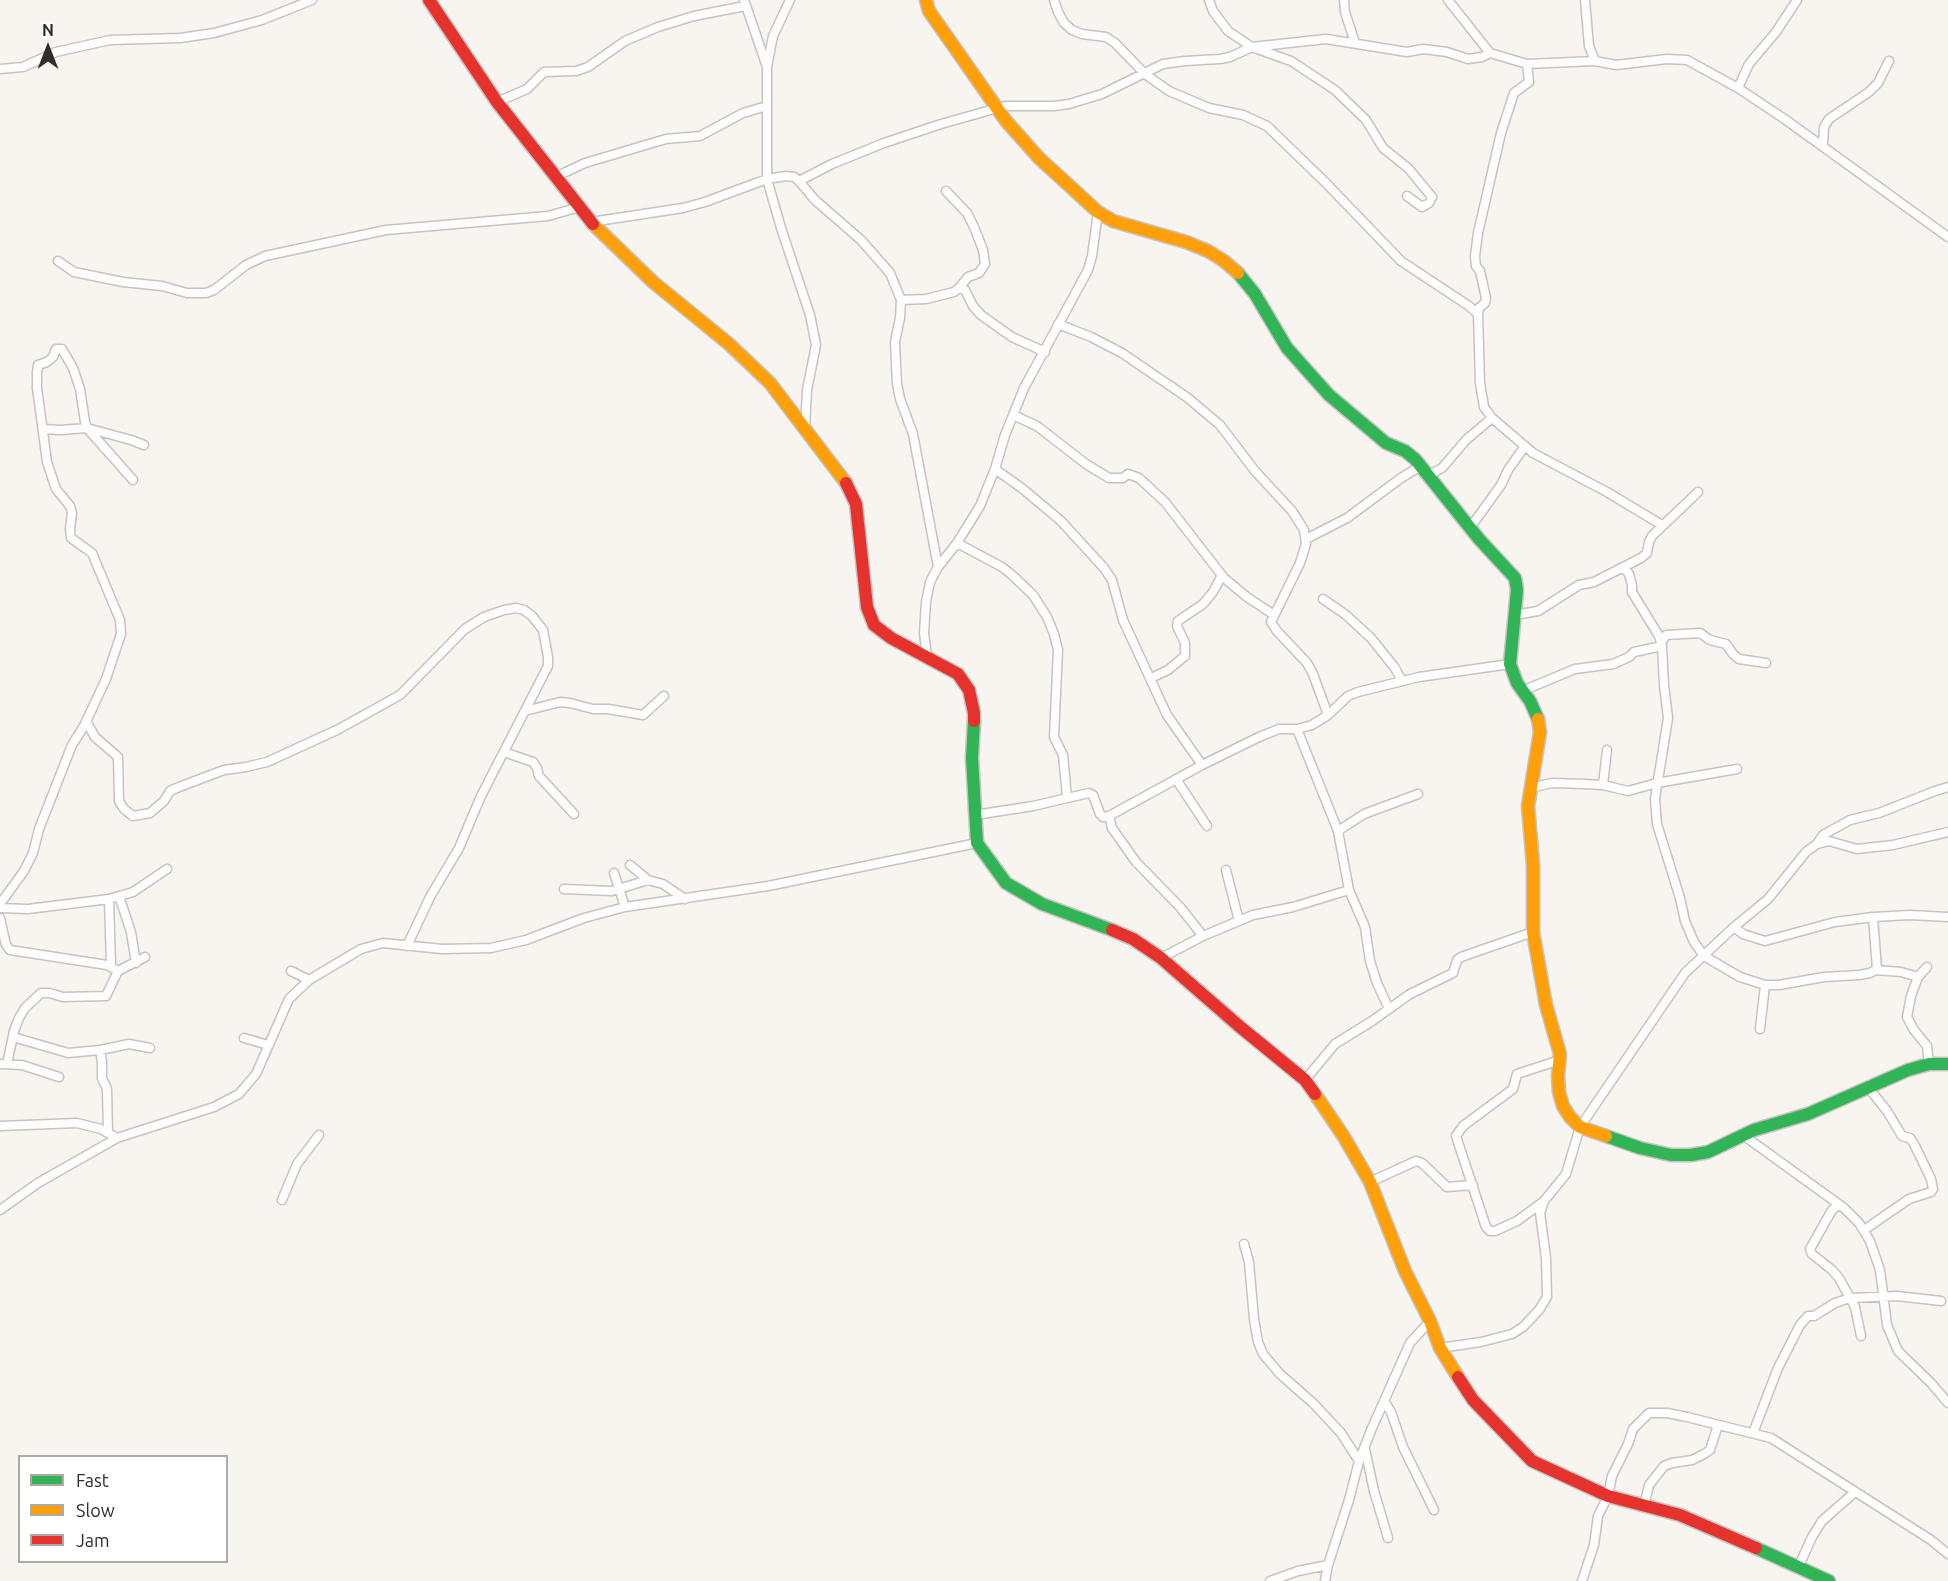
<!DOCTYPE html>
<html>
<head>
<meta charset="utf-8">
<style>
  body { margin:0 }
  #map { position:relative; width:1948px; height:1581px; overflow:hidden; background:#f8f4f0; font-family:Ubuntu,sans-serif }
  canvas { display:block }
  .legend { position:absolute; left:18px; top:1455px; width:210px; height:108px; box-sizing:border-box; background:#fff; border:2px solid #adabaa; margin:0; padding:8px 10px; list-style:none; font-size:18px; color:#312d2b }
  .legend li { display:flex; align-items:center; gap:12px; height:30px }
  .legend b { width:30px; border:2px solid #adabaa }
  .north { position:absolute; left:18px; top:18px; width:60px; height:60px; -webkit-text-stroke:4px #fff; paint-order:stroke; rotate:0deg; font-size:16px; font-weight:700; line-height:24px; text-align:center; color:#312d2b }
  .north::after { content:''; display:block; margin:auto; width:21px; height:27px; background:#312d2b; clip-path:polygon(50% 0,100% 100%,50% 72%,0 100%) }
</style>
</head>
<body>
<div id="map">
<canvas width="1948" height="1581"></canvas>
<ul class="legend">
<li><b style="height:8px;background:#30b455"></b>Fast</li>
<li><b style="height:8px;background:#ff9f0a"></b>Slow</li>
<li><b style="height:8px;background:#e5322d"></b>Jam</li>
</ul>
<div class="north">N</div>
</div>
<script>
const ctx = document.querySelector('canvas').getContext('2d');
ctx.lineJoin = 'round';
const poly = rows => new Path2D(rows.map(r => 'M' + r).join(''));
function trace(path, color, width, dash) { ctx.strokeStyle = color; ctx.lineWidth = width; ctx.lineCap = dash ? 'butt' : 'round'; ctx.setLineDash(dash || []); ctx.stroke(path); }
const street = poly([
  [744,0,766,64],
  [790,0,773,36,767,67,767,179,781,228,810,315,816,345,807,390,805,428],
  [1054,0,1058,12,1064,23,1072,30,1082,34,1106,37,1115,43,1145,74,1169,91,1209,108,1243,115,1267,126,1325,182,1401,261,1469,306,1478,314],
  [1209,0,1213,11,1228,31,1252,47,1291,61,1335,90,1366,120,1383,148,1408,168,1432,197,1429,203,1422,207,1407,196],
  [1344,0,1345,12,1355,43],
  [1448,0,1490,53],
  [1585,0,1589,46,1595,61],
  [1527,64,1529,82,1514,93,1501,133,1478,233,1475,256,1476,266,1480,271,1486,298,1485,303,1479,308,1478,314,1480,383,1484,407,1492,418,1533,453,1607,492,1662,525],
  [0,69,23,67,56,52,110,40,180,38,214,33,262,20,312,0],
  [1738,88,1749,64,1776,32,1797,0],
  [497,102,527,89,544,72,576,71,588,67,625,41,658,27,694,16,745,6],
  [1823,146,1824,127,1829,119,1869,92,1878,83,1889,61],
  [555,177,585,163,666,139,700,136,743,113,767,106],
  [799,181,832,164,884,143,941,124,1005,106,1054,106,1069,104,1102,94,1163,64,1185,61,1220,59,1230,57,1252,47,1326,39,1407,52,1423,49,1447,52,1468,59,1482,57,1490,53,1527,64,1595,61,1616,65,1667,59,1687,60,1738,88,1786,120,1948,237],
  [591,222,683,208,705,202,767,179,786,176,794,177,799,181,815,200,861,240,890,273,901,300,900,318,895,342,897,384,900,399,913,434,938,567],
  [58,261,74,272,123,282,162,286,187,293,206,293,214,290,246,265,265,256,386,230,548,216,580,207],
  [959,288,965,290,973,306,981,315,1012,337,1045,352],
  [901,300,926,299,954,292,959,288,968,277,979,273,985,264,983,250,974,227,967,213,946,191],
  [1058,324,1091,337,1122,353,1188,398,1208,415,1220,425,1255,471,1292,511,1304,530,1306,544,1300,563,1271,622,1277,631,1307,663,1313,674,1328,715],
  [1013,415,1037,426,1086,464,1109,478,1123,478,1128,474,1139,478,1165,502,1224,578,1247,597,1274,615],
  [43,429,60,430,87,428,131,440,144,445],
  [995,469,1023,489,1061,521,1104,568,1112,580,1123,620,1167,715,1202,765],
  [1429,475,1442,468,1466,440,1492,418],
  [1470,528,1501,485,1508,470,1525,446],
  [1306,539,1347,518,1401,478,1421,466],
  [957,543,1002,567,1012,575,1033,595,1047,617,1054,634,1058,650,1054,737,1063,755,1067,797],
  [1621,569,1625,569,1629,574,1632,585,1632,592,1659,636,1662,646,1664,685,1668,718,1655,799,1657,824,1680,898,1685,921,1694,942,1704,956,1740,977,1765,985,1779,985,1824,977,1859,975,1870,973,1877,969,1873,917,1910,915,1948,917],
  [1323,599,1346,615,1371,638,1395,668,1402,681],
  [1515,615,1538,611,1579,585,1594,582,1641,558,1647,553,1649,542,1652,536,1698,492],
  [1661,643,1666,635,1700,633,1710,640,1726,644,1733,654,1739,659,1766,663],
  [927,657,924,633,926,602,930,582,938,567,957,543,980,506,995,469,1005,435,1024,388,1088,270,1092,256,1098,212],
  [1151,678,1168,670,1185,656,1185,643,1177,626,1178,621,1203,604,1213,592,1222,575],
  [1522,691,1575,669,1613,664,1629,657,1634,652,1662,646],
  [525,711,560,702,570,703,593,709,608,709,643,715,664,696],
  [86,721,95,737,118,757,119,801,124,809,133,816,150,813,164,801,170,791,179,787,224,770,246,767,267,762,337,730,400,695,465,629,484,617,504,610,516,608,524,610,532,616,543,630,548,657,548,666,481,796,459,848,430,897,407,946],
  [1297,729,1338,831,1349,890,1365,927,1370,961,1377,983,1389,1009],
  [504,752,533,762,537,768,539,776,574,814],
  [1176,779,1207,826],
  [1603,785,1607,750],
  [1530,788,1552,783,1584,784,1603,785,1628,791,1657,783,1737,769],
  [975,815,1033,806,1089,793,1093,795,1100,814,1103,817,1109,816,1202,765,1259,737,1279,729,1297,729,1312,725,1328,715,1348,696,1358,692,1419,677,1510,664],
  [1109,816,1112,828,1136,862,1180,907,1203,936],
  [1338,831,1364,814,1418,794],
  [1817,844,1823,835,1850,820,1879,813,1935,791,1948,787],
  [630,865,648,880,663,884,685,899],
  [1226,870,1239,921],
  [614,873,625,907],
  [564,889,612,891,648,880],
  [119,896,131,932,136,963],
  [109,899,111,966],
  [0,904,24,871,33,853,39,829,72,745,84,726,106,679,121,634,120,620,92,553,71,538,70,529,72,513,70,506,56,489,47,462,37,388,37,373,38,365,47,362,53,357,56,349,62,349,73,368,80,389,85,422,87,428,133,480],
  [0,908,28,909,109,899,133,892,167,869],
  [0,918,6,945,10,950,107,965,118,971],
  [1734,927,1743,934,1765,941,1835,922,1873,917],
  [1161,958,1203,936,1253,915,1293,907,1349,890],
  [1927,967,1918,977,1911,996,1907,1017,1914,1030,1927,1046,1929,1064],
  [1876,970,1901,972,1918,977],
  [291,971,309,980],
  [1760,1029,1765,985],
  [13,1037,68,1053,100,1050,129,1044,150,1048],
  [244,1038,268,1045],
  [100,1050,102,1062,102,1078,107,1089,108,1132],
  [0,1064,22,1065,59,1077],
  [7,1064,14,1031,19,1018,25,1008,41,993,50,993,63,997,106,996,118,971,145,957],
  [1305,1080,1335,1044,1372,1021,1410,994,1453,973,1457,960,1461,957,1533,932],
  [0,1126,77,1123,101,1129,117,1138],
  [1743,1135,1844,1208,1859,1223,1870,1241,1880,1270,1887,1325,1898,1351,1931,1383,1948,1403],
  [1370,1182,1416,1161,1422,1163,1447,1187,1473,1185],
  [282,1200,297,1164,319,1135],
  [1543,1202,1517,1221,1495,1231,1490,1231,1486,1227,1456,1136,1463,1126,1513,1089,1517,1074,1560,1060],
  [1839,1205,1832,1210,1810,1249,1812,1254,1832,1270,1839,1278,1855,1307,1861,1336],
  [0,1210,38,1183,117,1138,214,1107,239,1094,256,1074,289,999,309,980,361,949,383,943,442,949,491,948,526,940,584,918,625,907,768,886,977,843],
  [1864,1230,1909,1199,1931,1192,1933,1189,1931,1179,1914,1144,1910,1138,1902,1136,1887,1111,1868,1087],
  [1244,1244,1249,1262,1254,1319,1258,1342,1263,1354,1280,1374,1313,1403,1341,1433,1359,1461],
  [1440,1348,1481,1342,1512,1334,1523,1327,1539,1310,1547,1297,1546,1258,1540,1213,1544,1201,1566,1174,1580,1127,1685,973,1734,927,1768,899,1806,852,1817,844,1829,841,1857,849,1893,845,1948,832],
  [1384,1401,1391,1412,1403,1447,1434,1510],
  [1753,1433,1778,1368,1800,1325,1808,1316,1814,1316,1835,1303,1850,1298,1897,1296,1941,1301],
  [1365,1449,1374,1491,1388,1538],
  [1644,1506,1649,1485,1664,1466,1672,1463,1692,1460,1704,1454,1710,1450,1718,1425],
  [1799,1566,1812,1537,1822,1521,1855,1492],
  [1270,1581,1298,1571,1328,1565],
  [1325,1581,1328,1565,1349,1500,1359,1461,1372,1428,1410,1343,1430,1321],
  [1582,1581,1594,1545,1598,1516,1608,1496,1612,1476,1628,1444,1633,1429,1649,1413,1667,1413,1687,1417,1771,1438,1931,1540,1948,1554]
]);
const fast = poly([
  [1238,273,1255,294,1287,348,1329,395,1386,443,1405,451,1415,459,1479,539,1515,578,1517,590,1510,664,1517,683,1530,701,1538,719],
  [974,721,972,758,977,843,1006,883,1042,904,1112,930],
  [1606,1136,1640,1148,1671,1155,1691,1155,1708,1152,1754,1130,1808,1114,1908,1070,1929,1064,1948,1064],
  [1756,1548,1829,1581]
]);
const slow = poly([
  [926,0,929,11,1006,121,1039,158,1098,212,1113,221,1186,242,1208,251,1224,261,1238,273],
  [593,224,653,282,729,344,770,383,846,483],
  [1538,719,1540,732,1528,806,1533,865,1533,932,1546,1005,1560,1054,1558,1076,1559,1092,1563,1106,1570,1117,1580,1127,1606,1136],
  [1315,1094,1344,1137,1370,1182,1405,1271,1430,1321,1440,1348,1458,1377]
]);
const jam = poly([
  [429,0,497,102,593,224],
  [846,483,856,504,867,607,874,625,891,638,958,674,969,690,974,713,974,721],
  [1112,930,1133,939,1161,958,1239,1026,1305,1080,1315,1094],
  [1458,1377,1473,1400,1532,1461,1608,1496,1680,1515,1756,1548]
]);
trace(street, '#c6c3c0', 11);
trace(fast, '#c6c3c0', 15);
trace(slow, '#c6c3c0', 15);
trace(jam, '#c6c3c0', 15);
trace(street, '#fefdfd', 8);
trace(fast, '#30b455', 12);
trace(slow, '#ff9f0a', 12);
trace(jam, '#e5322d', 12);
</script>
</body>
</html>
